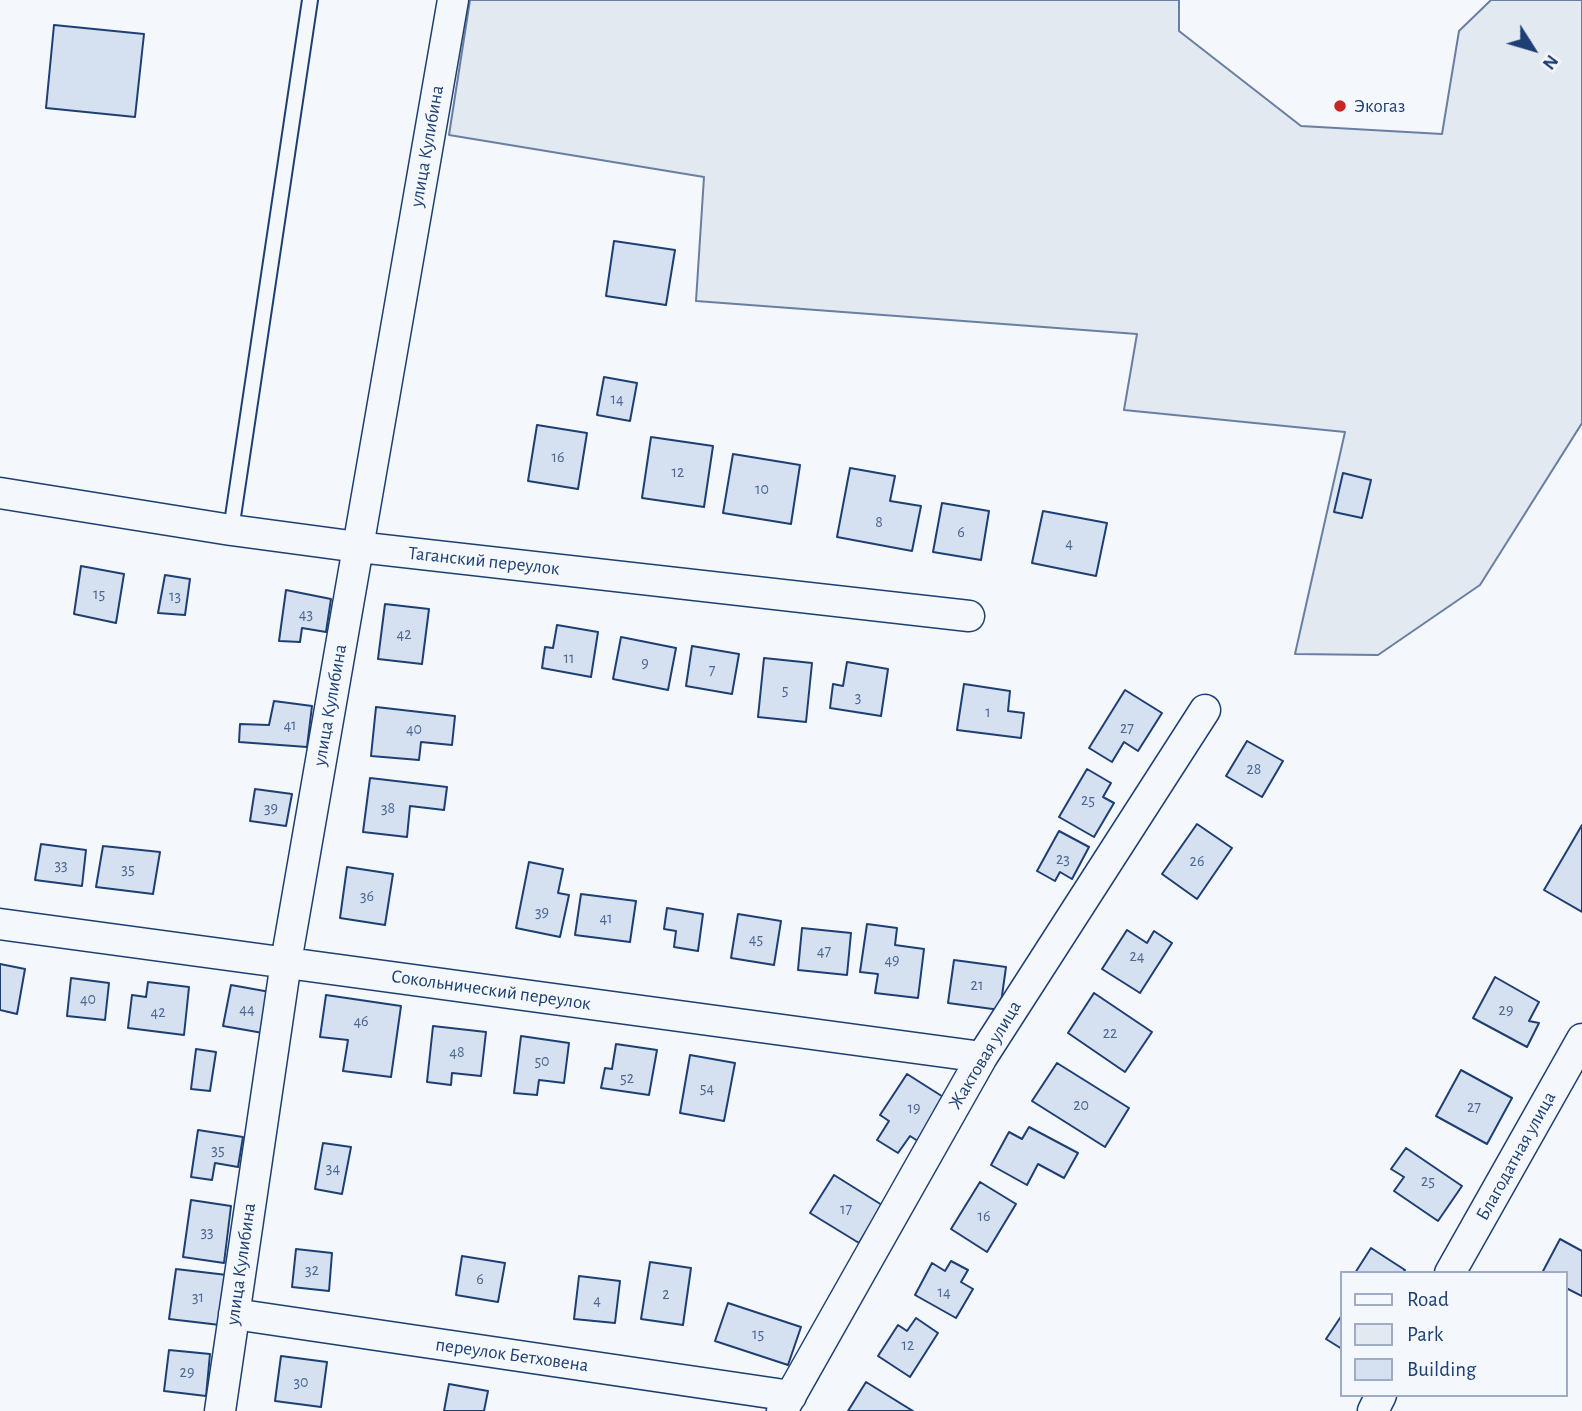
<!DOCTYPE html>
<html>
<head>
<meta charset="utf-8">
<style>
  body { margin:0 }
  #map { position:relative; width:1582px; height:1411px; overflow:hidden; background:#f4f7fb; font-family:"Alegreya Sans",sans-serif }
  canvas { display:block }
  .legend { position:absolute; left:1340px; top:1271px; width:228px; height:126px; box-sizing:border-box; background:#f4f7fb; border:2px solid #9eadc5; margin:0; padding:9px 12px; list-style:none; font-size:21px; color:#1d3f73 }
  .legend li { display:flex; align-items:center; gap:14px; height:35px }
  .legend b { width:35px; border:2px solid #9eadc5 }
  .north { position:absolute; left:1498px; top:14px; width:70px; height:70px; -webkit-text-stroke:5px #f4f7fb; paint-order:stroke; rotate:127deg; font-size:19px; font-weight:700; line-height:28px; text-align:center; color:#1d3f73 }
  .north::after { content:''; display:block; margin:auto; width:24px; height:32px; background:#1d3f73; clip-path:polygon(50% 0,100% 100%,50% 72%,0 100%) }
</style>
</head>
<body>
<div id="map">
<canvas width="1582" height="1411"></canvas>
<ul class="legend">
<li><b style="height:9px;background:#f4f7fb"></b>Road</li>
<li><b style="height:19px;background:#e3e9f0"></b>Park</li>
<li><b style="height:19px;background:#d5e0f0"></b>Building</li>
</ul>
<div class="north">N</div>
</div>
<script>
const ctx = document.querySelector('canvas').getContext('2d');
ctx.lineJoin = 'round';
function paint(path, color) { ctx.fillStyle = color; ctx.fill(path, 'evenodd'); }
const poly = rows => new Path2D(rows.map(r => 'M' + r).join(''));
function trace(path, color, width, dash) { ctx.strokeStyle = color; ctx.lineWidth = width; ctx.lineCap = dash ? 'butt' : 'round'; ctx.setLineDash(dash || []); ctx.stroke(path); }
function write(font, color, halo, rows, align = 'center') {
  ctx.font = font + ' "Alegreya Sans",sans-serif'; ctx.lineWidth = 5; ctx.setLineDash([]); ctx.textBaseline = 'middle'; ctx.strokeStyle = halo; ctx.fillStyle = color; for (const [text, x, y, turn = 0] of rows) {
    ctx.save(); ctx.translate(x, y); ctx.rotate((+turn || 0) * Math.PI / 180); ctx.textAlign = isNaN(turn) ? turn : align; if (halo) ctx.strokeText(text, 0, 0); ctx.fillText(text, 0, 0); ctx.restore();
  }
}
const green = poly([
  [470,0,1179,0,1179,31,1301,126,1442,134,1459,31,1491,0,1582,0,1582,423,1480,585,1378,655,1295,654,1345,432,1124,410,1137,334,696,301,704,177,449,135,470,0]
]);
paint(green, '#e3e9f0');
trace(green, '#687fa3', 2);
const building = poly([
  [54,25,144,34,135,117,46,108,54,25],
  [614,241,675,250,666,305,606,296,614,241],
  [604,377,637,383,630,421,597,415,604,377],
  [537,425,587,433,578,489,528,481,537,425],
  [651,437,713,446,704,507,642,498,651,437],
  [733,454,800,465,791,524,723,513,733,454],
  [850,468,895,476,890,501,921,506,912,551,837,537,850,468],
  [1343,473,1371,480,1362,518,1334,512,1343,473],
  [942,503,989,511,981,560,933,552,942,503],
  [1043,511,1107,523,1096,576,1032,563,1043,511],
  [81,566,124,574,116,623,74,614,81,566],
  [165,575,190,579,185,615,158,613,165,575],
  [286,590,331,599,326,632,302,628,300,642,279,641,286,590],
  [385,604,429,609,422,664,378,659,385,604],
  [557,625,598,632,591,677,542,668,545,647,553,648,557,625],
  [621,637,676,648,668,690,613,679,621,637],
  [692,646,739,654,732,694,686,686,692,646],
  [764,658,812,663,806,722,758,717,764,658],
  [847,662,888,669,881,716,830,708,833,684,843,686,847,662],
  [964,684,1010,691,1008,711,1024,713,1021,738,957,730,964,684],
  [1125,690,1162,713,1138,751,1124,742,1112,762,1089,748,1125,690],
  [274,701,312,706,307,747,239,742,240,724,269,725,274,701],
  [376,707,455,716,452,745,421,742,419,760,371,756,376,707],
  [1247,741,1283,761,1262,797,1226,776,1247,741],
  [1087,769,1111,783,1103,797,1114,803,1094,837,1059,817,1087,769],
  [370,778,447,787,444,810,410,806,407,837,363,832,370,778],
  [255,789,292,794,286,826,250,821,255,789],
  [1197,824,1232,848,1197,899,1162,874,1197,824],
  [1582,825,1582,912,1544,890,1582,825],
  [1059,831,1089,847,1072,879,1060,872,1055,881,1037,871,1059,831],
  [41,844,86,850,82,886,35,880,41,844],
  [103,846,160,852,153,894,96,887,103,846],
  [529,862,563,869,558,893,569,895,560,937,516,928,529,862],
  [347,867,393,874,385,925,340,918,347,867],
  [581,894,636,901,630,942,575,935,581,894],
  [667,908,703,914,698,951,674,947,676,931,664,929,667,908],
  [738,914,781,921,774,965,731,958,738,914],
  [867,924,897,928,895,945,924,949,918,998,875,993,878,974,860,972,867,924],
  [802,928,851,933,847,975,798,970,802,928],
  [1127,930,1147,943,1154,931,1172,943,1140,993,1102,969,1127,930],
  [954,960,1006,967,1000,1010,948,1003,954,960],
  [0,964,25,969,17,1014,0,1010,0,964],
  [1495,977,1539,1002,1529,1021,1539,1023,1527,1047,1473,1018,1495,977],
  [71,978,109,983,105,1020,67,1016,71,978],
  [148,982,189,987,184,1035,128,1028,132,995,146,997,148,982],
  [231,985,270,992,263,1033,223,1026,231,985],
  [1094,993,1152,1032,1125,1072,1068,1033,1094,993],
  [326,995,401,1006,391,1077,343,1071,348,1040,320,1037,326,995],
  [433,1026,486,1032,481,1076,452,1073,451,1085,427,1082,433,1026],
  [521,1036,569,1043,564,1083,539,1080,537,1095,514,1093,521,1036],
  [616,1044,657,1050,649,1095,601,1088,605,1068,612,1069,616,1044],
  [196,1049,216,1052,210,1091,191,1089,196,1049],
  [690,1055,735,1063,724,1121,680,1113,690,1055],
  [1057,1063,1129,1108,1105,1147,1032,1101,1057,1063],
  [1461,1070,1512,1098,1487,1144,1436,1116,1461,1070],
  [907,1074,948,1100,921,1143,910,1136,898,1153,877,1140,889,1121,880,1115,907,1074],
  [1029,1127,1078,1153,1064,1178,1038,1164,1027,1185,991,1165,1009,1132,1022,1139,1029,1127],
  [198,1130,243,1137,238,1167,215,1163,212,1180,191,1177,198,1130],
  [323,1143,351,1147,342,1194,315,1189,323,1143],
  [1406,1148,1462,1186,1438,1221,1394,1191,1404,1177,1391,1169,1406,1148],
  [834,1175,882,1205,859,1243,810,1213,834,1175],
  [980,1182,1016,1204,987,1252,951,1229,980,1182],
  [191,1200,231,1206,224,1263,183,1257,191,1200],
  [1560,1239,1582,1251,1582,1296,1566,1288,1566,1273,1542,1273,1560,1239],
  [1371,1248,1405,1270,1403,1273,1355,1273,1371,1248],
  [296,1249,332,1253,329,1291,292,1287,296,1249],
  [462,1256,505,1263,498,1302,456,1295,462,1256],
  [951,1261,968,1270,961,1282,973,1289,956,1318,915,1295,932,1263,945,1271,951,1261],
  [650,1262,691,1268,683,1325,641,1319,650,1262],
  [176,1269,227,1275,220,1325,169,1319,176,1269],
  [579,1276,620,1281,615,1323,574,1319,579,1276],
  [728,1303,801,1327,788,1365,715,1341,728,1303],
  [1342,1315,1342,1349,1326,1339,1342,1315],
  [916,1318,938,1333,910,1377,878,1356,898,1325,907,1331,916,1318],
  [169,1350,210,1354,206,1396,164,1391,169,1350],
  [281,1356,327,1362,321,1407,275,1401,281,1356],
  [866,1382,913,1411,848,1411,866,1382],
  [449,1384,488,1391,484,1411,444,1411,449,1384]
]);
paint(building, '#d5e0f0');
trace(building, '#1d3f73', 2);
const lane = poly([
  [231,530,310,0]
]);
const street = poly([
  [0,493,231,530,358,547,969,616],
  [0,924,982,1057],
  [1450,1273,1582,1039],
  [234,1314,791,1396],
  [220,1411,286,962,453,0],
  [782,1411,982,1057,1205,710],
  [1373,1411,1381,1395]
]);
trace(lane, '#1d3f73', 18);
trace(street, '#1d3f73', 33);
trace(lane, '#f4f7fb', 14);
trace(street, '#f4f7fb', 30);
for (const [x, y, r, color] of [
  [1340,106,7,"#c62828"]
]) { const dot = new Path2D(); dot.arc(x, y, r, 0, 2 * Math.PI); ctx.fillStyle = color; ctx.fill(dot); trace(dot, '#f4f7fb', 2.5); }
write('16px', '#4b6792', null, [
  ["14",617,399],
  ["16",558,457],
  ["12",678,472],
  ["10",762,489],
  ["8",879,522],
  ["6",961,532],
  ["4",1069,543],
  ["15",99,594],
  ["13",175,596],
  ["43",306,614],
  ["42",404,634],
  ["11",569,658],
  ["9",645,663],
  ["7",712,670],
  ["5",785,690],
  ["3",858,697],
  ["1",988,712],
  ["41",290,725],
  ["27",1127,728],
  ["40",414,729],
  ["28",1254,769],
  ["25",1088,800],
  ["39",271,808],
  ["38",388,808],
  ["23",1063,859],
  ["26",1197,861],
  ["33",61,865],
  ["35",128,869],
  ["36",367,896],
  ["39",542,912],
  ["41",606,918],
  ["45",756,939],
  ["47",824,951],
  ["24",1137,956],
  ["49",892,960],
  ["21",977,985],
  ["40",88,999],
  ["44",247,1009],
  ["29",1506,1010],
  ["42",158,1012],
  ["46",361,1021],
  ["22",1110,1033],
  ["48",457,1052],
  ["50",542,1061],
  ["52",627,1078],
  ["54",707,1088],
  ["20",1081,1105],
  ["27",1474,1107],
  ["19",914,1108],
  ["35",218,1150],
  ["34",333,1168],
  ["25",1428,1181],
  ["17",846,1209],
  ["16",984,1216],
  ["33",207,1232],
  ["32",312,1270],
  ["6",480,1279],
  ["14",944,1292],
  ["2",666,1294],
  ["31",198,1297],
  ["4",597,1300],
  ["15",758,1334],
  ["12",908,1345],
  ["29",187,1372],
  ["30",301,1382]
]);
write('19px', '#1d3f73', '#f4f7fb', [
  ["Экогаз",1354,106]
], 'left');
write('19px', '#1d3f73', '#f4f7fb', [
  ["улица Кулибина",427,146,-80],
  ["Таганский переулок",484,561,6],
  ["улица Кулибина",330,705,-80],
  ["Сокольнический переулок",491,990,8],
  ["Жактовая улица",985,1055,-59],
  ["Благодатная улица",1516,1156,-61],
  ["улица Кулибина",241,1264,-82],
  ["переулок Бетховена",512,1355,8]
]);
</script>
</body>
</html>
